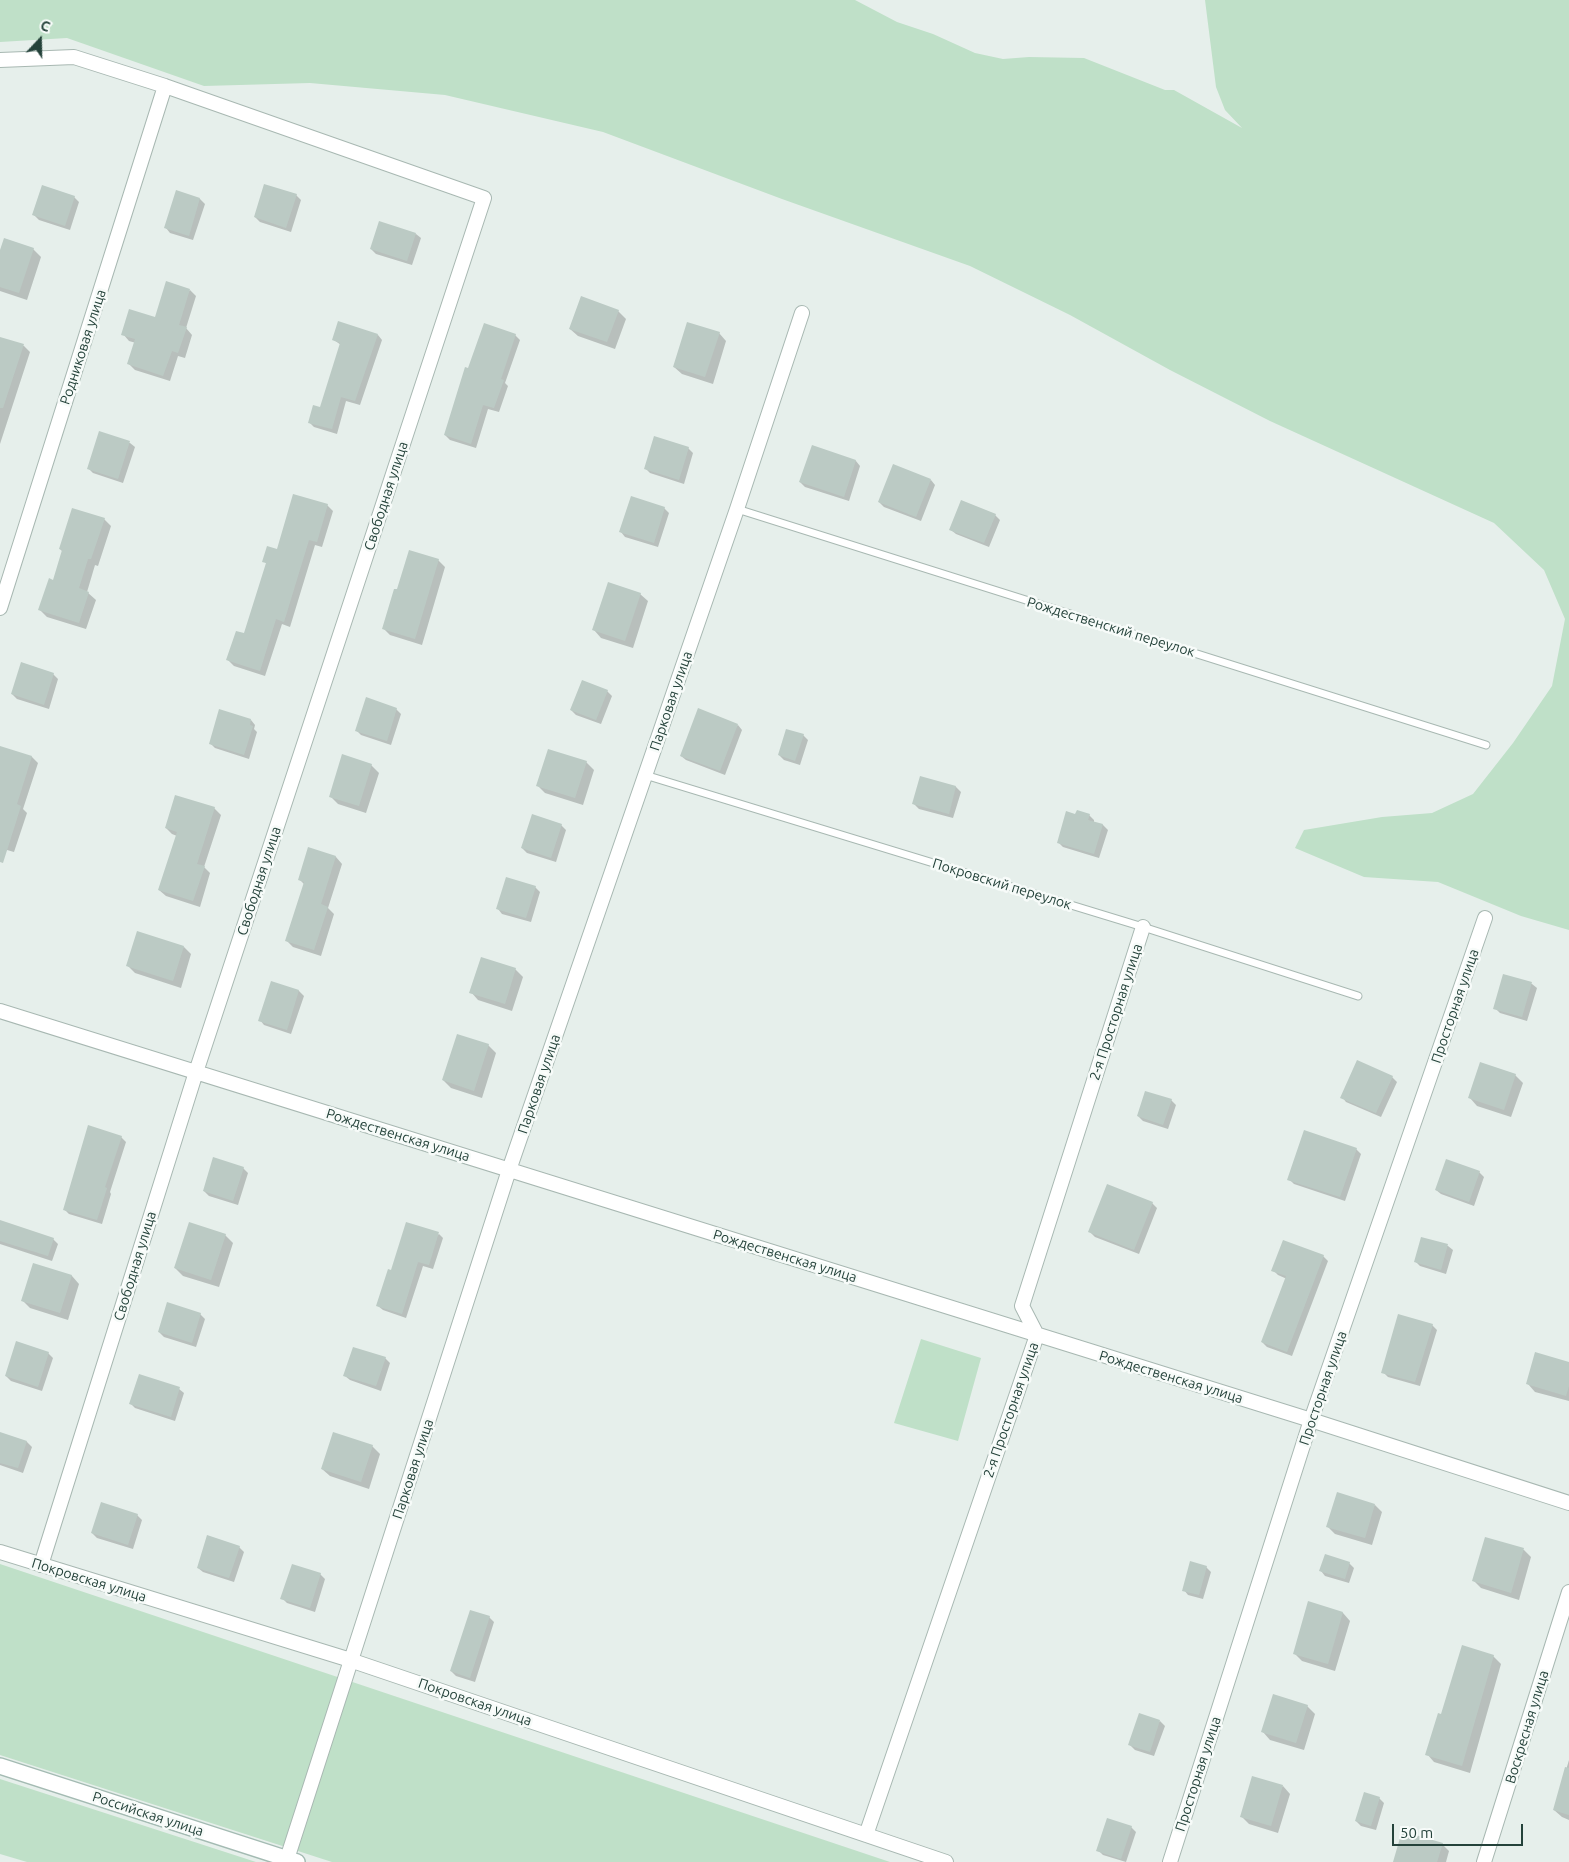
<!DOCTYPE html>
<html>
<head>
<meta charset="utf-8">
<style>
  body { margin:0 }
  #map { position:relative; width:1569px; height:1862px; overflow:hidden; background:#e6efeb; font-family:Ubuntu,sans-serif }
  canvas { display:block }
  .north { position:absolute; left:15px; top:15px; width:50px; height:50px; -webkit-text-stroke:4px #f7fbf9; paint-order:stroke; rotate:21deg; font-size:14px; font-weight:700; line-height:20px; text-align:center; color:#24423a }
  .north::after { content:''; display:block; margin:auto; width:18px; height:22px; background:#24423a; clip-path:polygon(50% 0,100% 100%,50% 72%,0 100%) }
  .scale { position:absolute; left:1392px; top:1824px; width:131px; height:22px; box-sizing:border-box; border:2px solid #24423a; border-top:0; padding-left:6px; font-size:15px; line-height:18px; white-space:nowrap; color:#24423a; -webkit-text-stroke:4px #f7fbf9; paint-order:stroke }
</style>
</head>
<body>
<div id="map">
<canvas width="1569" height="1862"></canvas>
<div class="north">С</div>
<div class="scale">50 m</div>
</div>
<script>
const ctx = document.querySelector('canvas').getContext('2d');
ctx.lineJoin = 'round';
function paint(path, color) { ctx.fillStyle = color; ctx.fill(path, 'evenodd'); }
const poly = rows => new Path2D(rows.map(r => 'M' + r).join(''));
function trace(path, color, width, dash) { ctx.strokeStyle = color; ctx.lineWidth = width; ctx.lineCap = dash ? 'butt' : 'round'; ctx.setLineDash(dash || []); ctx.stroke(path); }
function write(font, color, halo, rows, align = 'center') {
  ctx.font = font + ' Ubuntu,sans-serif'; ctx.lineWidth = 5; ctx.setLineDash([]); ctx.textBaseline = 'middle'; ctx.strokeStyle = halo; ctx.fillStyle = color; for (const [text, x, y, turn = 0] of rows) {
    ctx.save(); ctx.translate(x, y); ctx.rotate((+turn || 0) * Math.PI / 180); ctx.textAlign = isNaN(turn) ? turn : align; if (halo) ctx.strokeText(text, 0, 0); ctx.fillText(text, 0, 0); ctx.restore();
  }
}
paint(poly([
  [0,0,855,0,897,22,933,34,975,53,1003,59,1029,57,1084,58,1165,90,1174,90,1242,128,1225,110,1216,87,1205,0,1569,0,1569,930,1521,916,1438,882,1364,877,1295,848,1304,830,1382,817,1432,813,1473,794,1513,743,1552,686,1565,619,1544,570,1494,523,1270,421,1170,370,1070,315,970,266,782,199,603,132,445,95,310,83,204,86,67,38,0,42],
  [921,1339,981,1358,958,1441,894,1423],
  [0,1564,890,1862,332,1862,0,1755],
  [0,1779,256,1862,27,1862,0,1854]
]), '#bfe0c8');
paint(poly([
  [177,192,200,199,205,204,193,240,170,233,166,228],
  [296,195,301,200,291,232,260,222,255,217],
  [74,197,79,202,70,230,39,220,34,215],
  [416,234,421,238,412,265,376,254,371,249],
  [33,249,41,257,27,300,0,291,0,254],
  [190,290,196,296,186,328,192,335,185,358,178,356,170,381,135,370,129,364,136,343,129,341,123,334,156,319],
  [618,311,626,319,615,349,578,336,570,329],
  [719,333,726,341,713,384,682,374,674,367],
  [378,335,382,340,360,405,346,401,337,434,314,427,309,422,321,408,341,345,334,340],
  [515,335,520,340,505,383,508,386,499,412,488,409,476,448,450,440,445,435,469,370],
  [0,338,24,346,30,352,0,444],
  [100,433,130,443,135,447,123,483,93,473,88,468],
  [812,447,856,461,860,466,849,501,805,487,800,482],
  [688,448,693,453,684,484,650,473,646,469],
  [931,480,935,485,921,521,884,507,879,502],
  [327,505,333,511,322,547,315,545,290,627,282,624,265,676,234,666,228,660,244,635,267,564,264,561],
  [664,508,669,513,658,547,625,537,621,532],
  [995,515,1000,520,989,547,956,534,951,530],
  [104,519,111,526,98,566,95,565,87,592,96,600,86,629,47,617,40,610,54,581,63,552,60,549],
  [438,560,445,567,422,645,390,635,383,628,398,591],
  [640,594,648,601,633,648,601,638,594,630],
  [53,674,58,679,49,709,17,699,12,694],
  [607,691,612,696,601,724,576,715,571,710],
  [396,709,401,714,391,745,361,735,357,731],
  [251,720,255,725,254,729,257,732,249,759,215,748,210,743],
  [738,725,742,730,725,775,686,760,681,756],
  [803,735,808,740,800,765,784,760,779,755],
  [0,747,32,757,38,763,23,809,27,813,14,852,0,848],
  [586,762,594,770,583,805,545,793,537,785],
  [371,765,379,773,366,813,338,804,330,796],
  [921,778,956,787,961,792,953,818,919,809,914,804],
  [214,808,221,815,204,867,210,873,200,907,166,896,159,890,177,836,172,834,166,828],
  [1089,815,1094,820,1094,823,1103,825,1108,830,1099,858,1063,847,1058,842,1076,816],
  [561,825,566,830,556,862,527,853,522,848],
  [309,849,336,857,342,864,328,908,334,914,321,956,293,947,287,941,305,885,299,879],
  [535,887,540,892,531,922,502,914,498,909],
  [184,947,191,954,181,988,135,973,127,965],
  [515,969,523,977,512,1011,478,1000,471,992],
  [1504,976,1532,984,1537,988,1527,1021,1500,1013,1495,1008],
  [272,983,299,991,304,996,291,1034,264,1025,260,1020],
  [488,1045,496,1053,482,1098,451,1088,443,1080],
  [1515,1075,1523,1083,1511,1117,1477,1106,1470,1098],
  [1392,1077,1397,1082,1381,1117,1346,1102,1342,1097],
  [1171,1100,1176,1105,1168,1129,1143,1121,1138,1116],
  [121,1137,126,1142,110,1192,111,1194,102,1224,69,1214,64,1209],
  [1356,1149,1361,1154,1345,1201,1294,1184,1289,1179],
  [243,1168,248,1173,238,1205,209,1196,204,1191],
  [1479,1172,1484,1177,1474,1206,1441,1194,1436,1190],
  [1152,1203,1157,1208,1139,1254,1095,1237,1090,1232],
  [0,1222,53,1239,58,1244,52,1261,0,1244],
  [439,1234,443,1238,433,1269,423,1266,406,1318,383,1310,378,1306,391,1271],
  [225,1235,233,1243,219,1287,183,1276,175,1268],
  [1422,1238,1448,1246,1453,1250,1446,1274,1420,1266,1415,1261],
  [1323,1256,1328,1261,1292,1356,1267,1347,1262,1342,1287,1279,1278,1275,1273,1270],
  [34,1264,72,1276,79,1284,68,1320,30,1308,22,1300],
  [200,1314,205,1319,196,1347,164,1337,159,1332],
  [1432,1325,1437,1330,1420,1386,1388,1377,1383,1372],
  [48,1353,53,1358,42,1391,11,1381,6,1376],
  [385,1358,390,1363,381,1391,350,1380,345,1376],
  [1569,1363,1569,1401,1535,1392,1528,1384],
  [179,1389,184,1393,175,1421,135,1408,131,1404],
  [0,1433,27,1442,32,1447,23,1473,0,1465],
  [372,1446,380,1454,369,1489,330,1476,322,1469],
  [1375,1505,1382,1512,1372,1545,1335,1534,1328,1527],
  [137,1515,142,1520,133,1549,97,1538,92,1533],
  [1486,1538,1524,1550,1531,1557,1519,1600,1481,1588,1473,1580],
  [239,1547,244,1552,234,1582,203,1572,198,1568],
  [1349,1563,1354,1568,1349,1583,1325,1576,1321,1571],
  [1206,1567,1211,1572,1203,1599,1188,1595,1184,1590],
  [320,1574,325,1579,315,1612,287,1603,282,1598],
  [1309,1603,1343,1613,1350,1621,1335,1671,1302,1661,1294,1653],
  [489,1617,494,1622,475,1682,456,1676,451,1671],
  [1493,1656,1501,1664,1470,1773,1434,1762,1427,1754],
  [1307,1706,1315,1714,1304,1750,1270,1740,1263,1732],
  [1160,1721,1165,1726,1154,1756,1135,1750,1130,1745],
  [1569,1760,1569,1820,1562,1817,1554,1810],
  [1283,1786,1290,1794,1278,1833,1249,1824,1241,1816],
  [1379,1798,1384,1803,1376,1830,1361,1826,1356,1821],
  [1131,1827,1136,1832,1126,1862,1103,1855,1098,1850],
  [1442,1844,1449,1851,1446,1862,1394,1862]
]), '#0003');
paint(poly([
  [264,184,297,194,286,228,254,217],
  [42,185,75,196,65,226,32,215],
  [176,190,200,198,189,236,164,228],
  [379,221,416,233,407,261,370,249],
  [4,238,34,248,19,293,0,287,0,250],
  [166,281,190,289,179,325,187,327,178,353,172,351,163,376,127,364,135,339,121,335,129,309,155,317],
  [581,296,619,310,607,342,569,329],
  [338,321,378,334,355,401,341,397,332,429,308,423,313,405,320,407,340,343,332,340],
  [687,322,720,332,705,377,673,367],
  [484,323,516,334,501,379,504,380,494,408,483,405,471,444,444,435,465,367,468,368],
  [0,337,24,344,3,408,0,408],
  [99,431,130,441,118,479,87,469],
  [654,436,689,447,679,480,644,469],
  [812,445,856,460,844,497,799,482],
  [893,464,931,479,916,517,878,502],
  [293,494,328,504,317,542,309,540,284,622,276,619,260,671,226,660,236,631,244,633,266,563,262,562,267,546,277,549],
  [631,496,665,507,654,543,619,532],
  [961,500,996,514,984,543,949,530],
  [72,508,105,518,91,559,88,559,79,588,89,592,79,623,38,610,49,578,53,580,62,550,59,549],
  [409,550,439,559,415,639,382,629,394,589,397,589],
  [608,582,641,593,625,641,592,630],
  [21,662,54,673,44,705,11,694],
  [582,680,608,690,596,720,570,710],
  [366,697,397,708,387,741,355,731],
  [698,708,738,724,720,771,680,756],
  [219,709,251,719,250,725,253,726,244,755,209,744],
  [786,729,804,734,795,761,778,755],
  [0,746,32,756,17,804,21,806,3,863,0,862],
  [548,749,587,761,575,798,536,786],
  [342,754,372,764,359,806,329,797],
  [920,776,956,786,949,814,912,804],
  [175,795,215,807,197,864,205,866,193,901,158,890,177,832,165,828],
  [1077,810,1090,814,1088,820,1103,824,1094,854,1057,843,1066,811,1075,814],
  [532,814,562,824,551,858,521,848],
  [308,847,336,856,321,904,328,907,314,950,285,941,304,882,298,880],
  [506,877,536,886,526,918,496,909],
  [137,931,184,946,173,981,126,966],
  [481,957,516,968,505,1004,469,993],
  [1503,974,1532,982,1522,1017,1493,1009],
  [271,981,299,990,287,1030,258,1021],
  [457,1034,489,1044,474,1091,442,1080],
  [1357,1060,1393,1076,1376,1113,1340,1098],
  [1480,1062,1516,1074,1504,1110,1468,1098],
  [1145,1091,1172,1099,1163,1125,1137,1116],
  [88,1125,122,1136,105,1187,107,1188,97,1220,63,1210],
  [1304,1130,1357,1148,1340,1197,1287,1180],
  [213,1157,244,1167,233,1201,203,1191],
  [1446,1159,1480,1171,1469,1202,1435,1190],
  [1107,1184,1153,1202,1134,1250,1088,1232],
  [0,1220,54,1238,48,1256,0,1241],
  [189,1222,226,1234,211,1280,174,1268],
  [406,1222,439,1232,429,1265,418,1262,402,1314,376,1306,388,1269,391,1270],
  [1421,1237,1448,1244,1441,1270,1414,1262],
  [1283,1240,1324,1255,1287,1352,1261,1342,1286,1276,1271,1271],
  [33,1263,72,1275,60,1313,21,1301],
  [167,1302,201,1313,192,1343,158,1332],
  [1398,1314,1433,1324,1415,1382,1381,1373],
  [16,1341,49,1352,38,1387,5,1376],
  [353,1347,386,1357,376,1386,343,1376],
  [1535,1352,1569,1362,1569,1386,1566,1396,1526,1384],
  [139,1374,180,1387,171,1417,129,1404],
  [0,1432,27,1441,18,1468,0,1463],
  [333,1432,373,1445,361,1482,321,1469],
  [1337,1492,1375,1504,1365,1538,1326,1527],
  [101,1502,138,1514,128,1545,91,1533],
  [207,1535,240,1546,229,1578,197,1568],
  [1485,1537,1524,1548,1511,1593,1472,1581],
  [1325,1554,1350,1562,1345,1579,1319,1571],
  [1190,1561,1207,1566,1199,1595,1182,1591],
  [292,1564,321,1573,310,1608,280,1599],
  [1308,1601,1343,1612,1328,1664,1293,1654],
  [470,1610,490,1616,470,1678,450,1671],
  [1462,1645,1494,1655,1462,1766,1425,1755,1438,1713,1441,1714],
  [1273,1694,1308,1705,1296,1743,1261,1732],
  [1139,1713,1160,1720,1150,1752,1128,1745],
  [1565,1767,1569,1768,1569,1815,1553,1810],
  [1252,1776,1283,1785,1271,1826,1240,1817],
  [1364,1792,1380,1797,1371,1826,1355,1821],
  [1107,1818,1132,1826,1121,1859,1096,1851],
  [1402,1831,1443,1843,1437,1862,1393,1862]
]), '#bbcac4');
const lane = poly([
  [737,509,1486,745],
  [645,775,1143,927,1358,996]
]);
const street = poly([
  [0,60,74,57,165,86,484,198,196,1072,41,1565],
  [0,608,165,86],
  [0,1011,1311,1420,1569,1503],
  [0,1552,344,1658,946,1862],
  [866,1835,1037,1335,1022,1306,1143,927],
  [287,1859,509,1170,737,509,802,313],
  [1170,1862,1311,1420,1485,918],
  [1484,1862,1569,1592]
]);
const secondary = poly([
  [0,1766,297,1862]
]);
trace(lane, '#a8b8b2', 9);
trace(street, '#a8b8b2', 16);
trace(secondary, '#a4bbb3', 18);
trace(lane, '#fff', 7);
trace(street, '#fff', 14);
trace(secondary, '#fff', 15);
write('14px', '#24423a', '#f7fbf9', [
  ["Родниковая улица",83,347,-72],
  ["Свободная улица",386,496,-72],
  ["Рождественский переулок",1111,627,17],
  ["Парковая улица",671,701,-71],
  ["Свободная улица",259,881,-72],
  ["Покровский переулок",1002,884,17],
  ["Просторная улица",1455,1006,-71],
  ["2-я Просторная улица",1116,1012,-72],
  ["Парковая улица",539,1084,-71],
  ["Рождественская улица",398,1135,17],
  ["Рождественская улица",785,1256,17],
  ["Свободная улица",135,1266,-73],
  ["Рождественская улица",1171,1377,17],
  ["Просторная улица",1323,1388,-71],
  ["2-я Просторная улица",1011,1410,-71],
  ["Парковая улица",413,1469,-72],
  ["Покровская улица",89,1580,17],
  ["Покровская улица",475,1702,19],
  ["Воскресная улица",1527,1727,-73],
  ["Просторная улица",1198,1774,-72],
  ["Российская улица",148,1814,18]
]);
</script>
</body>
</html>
